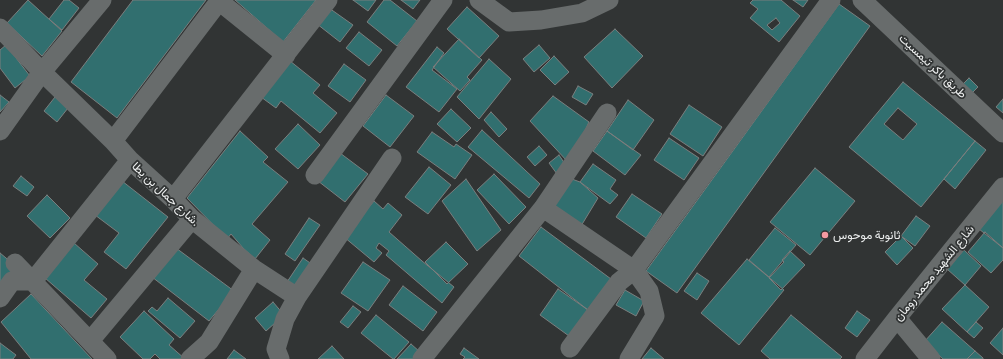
<!DOCTYPE html>
<html>
<head>
<meta charset="utf-8">
<style>
  body { margin:0 }
  canvas { display:block; background:#313434 }
</style>
</head>
<body>
<canvas width="1003" height="359"></canvas>
<script>
const ctx = document.querySelector('canvas').getContext('2d');
ctx.lineJoin = 'round';
function paint(path, color) { ctx.fillStyle = color; ctx.fill(path, 'evenodd'); }
const poly = rows => new Path2D(rows.map(r => 'M' + r).join(''));
function trace(path, color, width, dash) { ctx.strokeStyle = color; ctx.lineWidth = width; ctx.lineCap = dash ? 'butt' : 'round'; ctx.setLineDash(dash || []); ctx.stroke(path); }
function write(font, color, halo, rows, align = 'center') {
  ctx.font = font + ' Barlow,Vazirmatn,sans-serif'; ctx.lineWidth = 3.5; ctx.setLineDash([]); ctx.textBaseline = 'middle'; ctx.strokeStyle = halo; ctx.fillStyle = color; for (const [text, x, y, turn = 0] of rows) {
    ctx.save(); ctx.translate(x, y); ctx.rotate((+turn || 0) * Math.PI / 180); ctx.textAlign = isNaN(turn) ? turn : align; if (halo) ctx.strokeText(text, 0, 0); ctx.fillText(text, 0, 0); ctx.restore();
  }
}
const building = poly([
  [28,0,62,31,42,56,7,23,28,0],
  [64,0,69,0,79,8,62,30,49,19,64,0],
  [133,0,206,0,117,118,71,82,133,0],
  [235,0,316,0,283,42,235,0],
  [353,0,376,0,368,11,353,0],
  [384,0,390,0,417,21,397,46,367,22,384,0],
  [401,0,420,0,413,9,401,0],
  [753,0,781,0,800,16,779,42,750,18,758,9,750,3,753,0],
  [793,0,808,0,803,7,793,0],
  [839,4,870,26,677,293,646,271,839,4],
  [467,7,499,36,479,58,447,29,467,7],
  [329,8,353,25,340,42,317,24,329,8],
  [776,18,780,23,772,30,767,25,776,18],
  [615,29,643,56,612,88,584,57,615,29],
  [359,32,382,50,369,66,346,48,359,32],
  [459,39,482,60,467,77,470,80,460,91,433,67,459,39],
  [6,45,30,76,15,88,0,68,0,50,6,45],
  [539,45,550,58,534,72,523,59,539,45],
  [437,47,444,53,432,70,457,89,439,112,406,87,437,47],
  [554,56,569,72,555,85,540,70,554,56],
  [489,59,511,79,479,119,457,97,489,59],
  [290,61,320,85,313,93,337,113,320,133,281,101,276,108,261,97,290,61],
  [344,64,366,80,350,102,328,86,344,64],
  [969,78,978,87,971,94,962,85,969,78],
  [903,82,975,141,921,207,849,147,903,82],
  [578,86,593,94,586,105,572,97,578,86],
  [0,95,9,102,0,112,0,95],
  [386,95,414,116,390,147,363,126,386,95],
  [553,96,589,122,574,154,567,161,530,121,553,96],
  [55,97,68,108,57,122,44,111,55,97],
  [1003,99,1003,113,996,107,1003,99],
  [628,100,654,120,633,150,607,131,628,100],
  [689,105,722,127,703,156,670,134,689,105],
  [898,108,917,124,903,140,884,124,898,108],
  [451,109,471,128,457,142,437,124,451,109],
  [491,112,507,129,499,137,484,120,491,112],
  [298,124,320,145,298,169,275,149,298,124],
  [482,130,540,184,529,198,468,147,482,130],
  [240,131,268,157,263,162,288,182,252,224,270,240,255,259,243,248,231,234,227,239,187,198,240,131],
  [607,131,641,155,625,175,593,151,607,131],
  [432,132,454,147,456,144,472,155,455,179,417,152,432,132],
  [669,138,699,158,684,180,654,160,669,138],
  [975,141,986,150,955,189,944,179,975,141],
  [539,146,547,155,535,166,527,157,539,146],
  [340,153,368,174,345,202,318,181,340,153],
  [559,155,567,167,557,174,549,163,559,155],
  [593,164,616,180,610,189,618,195,610,204,580,182,593,164],
  [429,167,451,185,428,214,405,197,429,167],
  [815,168,855,201,810,255,770,222,815,168],
  [494,174,526,207,509,224,477,190,494,174],
  [21,176,34,187,27,196,13,186,21,176],
  [569,178,580,182,598,198,581,226,552,204,569,178],
  [466,179,501,230,477,251,442,201,466,179],
  [122,181,168,217,126,269,104,252,119,233,95,215,122,181],
  [632,194,662,214,646,238,616,217,632,194],
  [47,195,70,218,50,238,27,216,47,195],
  [1003,200,1003,248,979,229,1003,200],
  [374,201,383,209,388,203,402,215,389,232,422,261,454,287,442,303,386,255,389,251,379,243,376,248,382,253,374,262,344,237,374,201],
  [916,216,930,226,915,246,901,236,916,216],
  [309,218,320,225,295,261,285,254,309,218],
  [541,227,611,279,588,310,519,256,541,227],
  [775,228,796,245,769,277,749,260,775,228],
  [985,232,1003,248,1003,260,991,273,968,252,985,232],
  [901,236,913,248,897,265,885,252,901,236],
  [446,242,468,264,447,284,425,262,446,242],
  [74,243,98,264,84,280,107,299,91,318,45,278,74,243],
  [176,248,234,291,209,321,152,277,176,248],
  [964,250,981,266,965,285,947,269,964,250],
  [790,251,805,265,781,290,769,278,784,262,782,260,790,251],
  [0,253,18,268,0,289,0,253],
  [303,258,313,265,297,288,287,282,303,258],
  [747,259,784,290,739,345,701,313,747,259],
  [363,262,390,280,368,311,341,293,363,262],
  [697,273,709,281,697,300,684,291,697,273],
  [965,285,989,307,967,332,942,309,965,285],
  [403,286,437,312,423,331,389,305,403,286],
  [558,289,588,310,569,336,540,315,558,289],
  [625,290,644,301,636,316,616,305,625,290],
  [31,294,92,359,31,359,1,322,31,294],
  [168,298,195,321,180,338,148,311,152,307,157,311,168,298],
  [273,302,284,315,266,331,255,318,273,302],
  [353,306,361,312,348,328,340,322,353,306],
  [144,311,174,339,169,345,185,359,160,359,155,354,150,359,143,359,120,337,144,311],
  [857,311,870,320,857,337,845,328,857,311],
  [376,315,409,342,394,359,393,359,361,333,376,315],
  [791,315,842,357,840,359,770,359,761,351,791,315],
  [942,322,975,351,967,359,943,359,924,342,942,322],
  [976,322,983,328,974,338,967,332,976,322],
  [1003,328,1003,355,990,343,1003,328],
  [0,343,16,355,13,359,0,359,0,343],
  [411,344,420,352,413,359,397,359,411,344],
  [332,346,344,359,318,359,332,346],
  [464,348,479,359,463,359,465,357,460,354,464,348],
  [651,348,664,359,642,359,651,348],
  [234,350,246,359,227,359,234,350],
  [975,351,983,358,983,359,967,359,975,351]
]);
paint(building, '#316f6f');
trace(building, '#7a7e7e', 1);
trace(poly([
  [479,0,509,22,541,20,582,13,609,0],
  [862,0,1003,133],
  [219,1,286,55],
  [0,28,42,72,113,141,130,160,173,199,192,219,254,269,297,297,285,319,276,349,280,359],
  [0,131,42,72,102,0],
  [113,141,220,0],
  [315,175,443,0],
  [173,199,328,0],
  [543,208,634,270,649,291,655,316,629,359],
  [15,263,107,359],
  [297,297,392,158],
  [0,298,12,281,33,281,130,160],
  [897,318,931,359],
  [90,341,192,219],
  [570,348,619,282,634,270,831,0],
  [190,359,209,342,254,269],
  [422,359,543,208,607,113],
  [865,359,897,318,1003,187]
]), '#686c6c', 19);
for (const [x, y, r, color] of [
  [825,235,4,"#f49aa1"]
]) { const dot = new Path2D(); dot.arc(x, y, r, 0, 2 * Math.PI); ctx.fillStyle = color; ctx.fill(dot); trace(dot, '#313434', 1.5); }
write('12px', '#eef0f0', '#313434', [
  ["طريق باكر تيمسيت",933,66,43],
  ["شارع جمال بن يطا.",166,194,43],
  ["شارع الشهيد محمد رومان",934,273,-51]
]);
write('12px', '#eef0f0', '#313434', [
  ["ثانوية موحوس",833,235]
], 'left');
</script>
</body>
</html>
